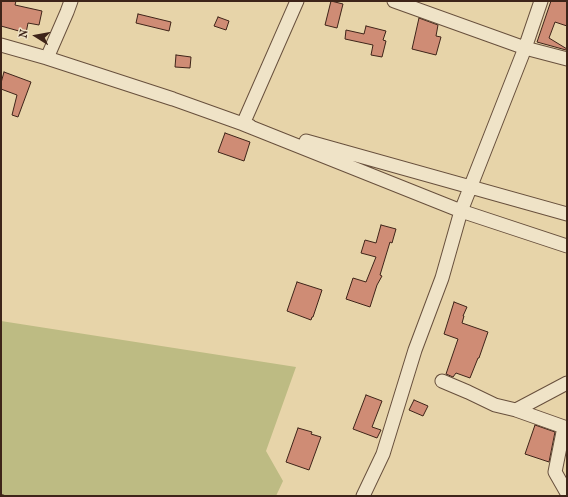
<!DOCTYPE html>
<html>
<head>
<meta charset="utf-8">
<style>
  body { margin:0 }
  #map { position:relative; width:568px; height:497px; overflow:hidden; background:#e7d4a9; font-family:"IM FELL French Canon",serif }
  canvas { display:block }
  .frame { position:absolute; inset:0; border:2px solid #3e2419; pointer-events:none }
  .north { position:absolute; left:16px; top:16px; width:40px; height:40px; -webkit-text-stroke:3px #efe3c7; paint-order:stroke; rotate:281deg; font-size:11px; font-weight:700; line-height:16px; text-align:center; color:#3e2419 }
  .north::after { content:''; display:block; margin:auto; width:14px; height:18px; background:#3e2419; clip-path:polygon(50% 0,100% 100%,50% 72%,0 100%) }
</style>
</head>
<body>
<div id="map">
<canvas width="568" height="497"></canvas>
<div class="frame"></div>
<div class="north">N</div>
</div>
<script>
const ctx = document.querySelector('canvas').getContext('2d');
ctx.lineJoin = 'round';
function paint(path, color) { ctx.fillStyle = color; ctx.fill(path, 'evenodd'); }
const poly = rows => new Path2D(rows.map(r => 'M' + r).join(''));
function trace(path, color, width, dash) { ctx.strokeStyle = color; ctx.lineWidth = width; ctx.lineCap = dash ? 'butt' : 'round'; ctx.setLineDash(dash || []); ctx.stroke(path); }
paint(poly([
  [1,321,296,367,266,451,283,481,276,496,1,496]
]), '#bdbb83');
const building = poly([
  [1,1,16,1,15,5,42,11,39,25,28,23,26,33,1,26,1,1],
  [331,1,343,4,337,28,325,25,331,1],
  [551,1,567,1,567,26,555,22,549,38,567,49,566,50,537,42,551,1],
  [138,14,171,22,169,31,136,23,138,14],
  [218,17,229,21,226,30,214,26,218,17],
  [419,18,438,25,436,36,441,37,436,55,412,49,419,18],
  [366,26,386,31,383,40,386,41,382,57,371,55,373,45,345,39,346,30,364,34,366,26],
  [176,55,191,57,190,68,175,67,176,55],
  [4,72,31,82,18,117,12,115,17,95,1,89,1,83,4,72],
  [225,133,250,142,244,161,218,152,225,133],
  [381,225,396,229,392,243,390,242,380,275,382,276,377,285,370,307,346,299,353,278,366,282,376,257,361,253,365,240,376,243,381,225],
  [297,282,322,290,313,317,312,317,311,320,287,311,297,282],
  [454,302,467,307,463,316,464,316,462,323,488,332,479,358,478,358,470,378,456,373,453,377,446,374,458,339,444,334,454,302],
  [366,395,382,401,372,427,381,430,377,438,353,429,366,395],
  [414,400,428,406,423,416,409,410,414,400],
  [535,425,555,432,549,462,525,454,535,425],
  [298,428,312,432,311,434,321,437,309,470,286,462,298,428]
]);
paint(building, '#cf8c75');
trace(building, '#3e2419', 1);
const street = poly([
  [394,1,525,48,567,59],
  [1,45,47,58,173,99,243,124,461,211,567,246],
  [47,58,67,12,71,1],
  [250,126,243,124,297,1],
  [306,141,567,214],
  [442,381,468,392,495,405,516,410,564,427,555,472,567,493],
  [516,410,567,383],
  [363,496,383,454,415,350,442,278,461,211,525,48,541,1]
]);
trace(street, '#68503d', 15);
trace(poly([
  [1,495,5,496]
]), '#3e2419', 2, [3, 2]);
trace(street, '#efe3c7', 13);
</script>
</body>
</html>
